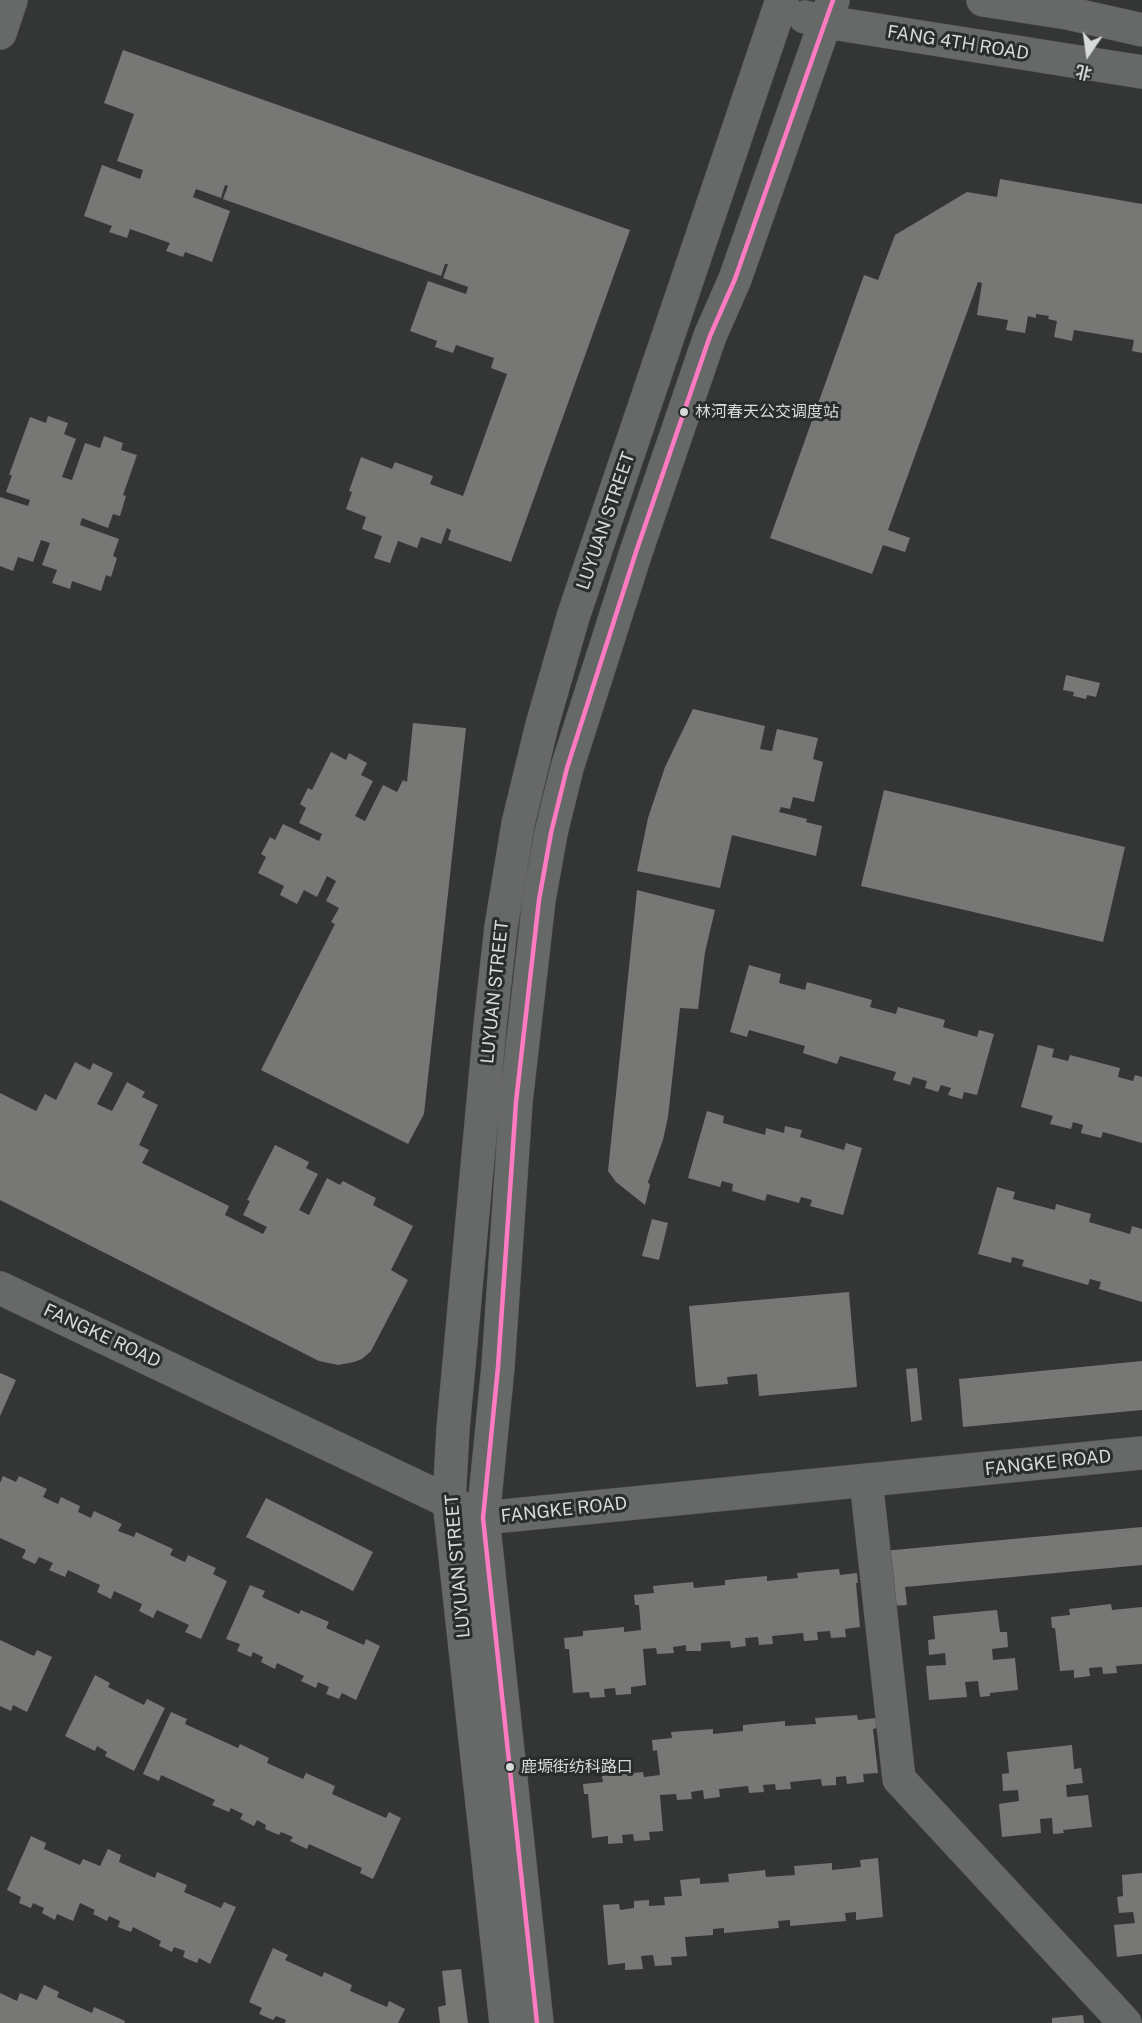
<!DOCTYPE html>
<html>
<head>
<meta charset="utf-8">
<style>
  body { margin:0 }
  #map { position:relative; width:1142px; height:2023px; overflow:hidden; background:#343635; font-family:"Public Sans","Noto Sans SC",sans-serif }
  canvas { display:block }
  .north { position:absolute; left:1058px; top:24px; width:60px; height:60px; -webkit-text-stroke:4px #292d2c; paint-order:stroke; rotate:193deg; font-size:16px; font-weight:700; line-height:24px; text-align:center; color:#d8dada }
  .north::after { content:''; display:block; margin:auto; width:21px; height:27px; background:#d8dada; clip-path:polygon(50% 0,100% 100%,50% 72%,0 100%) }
</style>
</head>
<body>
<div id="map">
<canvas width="1142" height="2023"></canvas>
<div class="north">北</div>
</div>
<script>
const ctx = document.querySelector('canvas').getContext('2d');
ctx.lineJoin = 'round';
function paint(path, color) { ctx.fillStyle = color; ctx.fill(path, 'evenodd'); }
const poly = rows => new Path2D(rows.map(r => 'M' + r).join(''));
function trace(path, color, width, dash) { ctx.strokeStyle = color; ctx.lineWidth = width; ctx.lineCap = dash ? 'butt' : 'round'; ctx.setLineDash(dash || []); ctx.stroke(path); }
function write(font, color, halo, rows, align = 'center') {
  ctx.font = font + ' "Public Sans","Noto Sans SC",sans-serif'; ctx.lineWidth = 6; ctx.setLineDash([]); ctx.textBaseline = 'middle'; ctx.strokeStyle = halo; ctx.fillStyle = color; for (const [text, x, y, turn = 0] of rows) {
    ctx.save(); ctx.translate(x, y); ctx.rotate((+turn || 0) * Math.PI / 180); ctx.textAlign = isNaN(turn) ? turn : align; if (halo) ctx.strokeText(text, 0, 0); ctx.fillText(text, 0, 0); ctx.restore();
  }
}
paint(poly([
  [123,50,630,230,511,562,448,540,451,530,447,528,441,544,421,537,417,548,398,541,390,563,374,558,382,536,362,529,366,517,346,509,352,492,349,491,361,457,392,469,395,462,433,476,430,484,463,496,507,374,491,368,494,358,456,345,453,353,435,347,437,341,410,331,428,281,466,294,468,287,443,278,448,264,445,264,441,276,223,199,228,186,225,185,221,198,196,189,193,197,230,211,212,262,185,252,183,257,166,251,170,243,130,229,127,238,109,232,112,226,84,216,102,165,140,179,143,170,117,161,134,114,104,103],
  [1000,179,1142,204,1142,353,1132,351,1134,340,1074,330,1072,341,1054,337,1057,321,1048,319,1049,316,1036,314,1036,318,1028,316,1025,333,1006,330,1008,320,977,315,982,283,978,282,888,530,910,538,905,552,883,545,872,574,770,538,864,275,878,280,895,235,967,192,997,197],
  [48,416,68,423,64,434,76,439,62,477,72,480,85,443,100,448,104,436,123,443,121,450,137,455,123,495,126,496,120,516,113,514,108,528,82,518,80,525,119,539,113,556,117,558,111,577,106,575,101,591,72,581,70,589,52,583,57,570,42,565,50,543,41,540,33,562,18,557,13,571,0,566,0,497,28,506,30,500,6,492,12,475,9,475,30,417,46,423],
  [1066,675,1100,683,1096,697,1087,695,1086,699,1073,696,1074,692,1063,690],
  [693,709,765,726,760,749,772,751,777,729,818,738,813,759,823,762,814,802,793,797,790,809,781,807,779,812,807,819,806,822,822,826,816,856,732,835,720,888,637,871,648,818,665,767],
  [413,723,466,728,424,1114,408,1144,261,1070,335,924,331,922,339,908,326,901,336,881,327,876,317,897,304,890,297,904,280,895,284,886,258,873,266,857,261,854,270,837,275,840,283,824,319,841,322,834,299,823,306,808,300,804,308,788,312,790,331,752,346,760,349,753,367,763,361,775,373,781,355,816,365,821,383,785,397,792,403,780,407,782],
  [884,790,1125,847,1103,942,861,886],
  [637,890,715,910,705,952,698,1009,680,1008,668,1117,663,1140,648,1182,650,1185,645,1205,616,1182,608,1171],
  [749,965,781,974,779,983,805,990,807,982,872,1000,870,1007,896,1014,898,1007,945,1020,943,1027,977,1037,979,1030,994,1034,977,1095,964,1092,962,1099,948,1095,951,1088,941,1085,938,1092,925,1088,927,1081,913,1077,910,1085,893,1080,896,1072,840,1056,837,1064,803,1053,805,1046,749,1030,747,1037,730,1032],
  [1038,1045,1054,1049,1052,1057,1068,1061,1070,1055,1120,1068,1118,1077,1133,1081,1135,1075,1142,1077,1142,1143,1103,1132,1101,1138,1081,1133,1083,1125,1073,1122,1071,1129,1050,1124,1053,1116,1021,1107],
  [75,1062,90,1070,93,1063,113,1073,97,1104,112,1111,127,1082,145,1092,142,1097,158,1105,139,1145,149,1150,142,1163,229,1206,225,1215,263,1234,267,1227,243,1215,250,1201,247,1200,275,1145,309,1162,306,1168,318,1174,299,1210,309,1215,327,1178,340,1185,343,1181,376,1198,373,1205,413,1226,391,1270,408,1280,371,1351,362,1359,354,1362,338,1365,319,1361,0,1200,0,1093,36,1111,45,1094,56,1100],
  [707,1111,724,1116,723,1123,765,1135,766,1128,784,1133,785,1126,802,1130,800,1137,844,1150,846,1143,862,1148,843,1215,810,1206,812,1200,801,1197,799,1203,767,1194,765,1201,732,1191,733,1184,722,1181,720,1187,688,1178],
  [997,1187,1015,1192,1013,1199,1055,1210,1056,1204,1091,1214,1089,1222,1130,1234,1132,1226,1142,1229,1142,1302,1099,1289,1101,1282,1090,1279,1088,1285,1022,1266,1024,1260,1012,1257,1011,1263,978,1254],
  [652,1219,668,1223,659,1260,642,1256],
  [849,1292,857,1387,759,1396,757,1374,727,1377,728,1384,696,1387,689,1306],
  [1142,1361,1142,1410,963,1427,959,1379],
  [917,1368,922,1420,911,1422,906,1369],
  [0,1373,16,1380,0,1416],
  [3,1476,16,1482,19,1476,47,1489,43,1497,58,1504,61,1497,80,1506,78,1512,91,1518,94,1511,122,1524,118,1531,134,1537,136,1532,173,1549,170,1555,185,1562,188,1555,216,1568,213,1574,227,1581,201,1639,185,1632,189,1625,157,1610,153,1618,139,1611,142,1604,114,1591,111,1599,97,1592,100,1585,68,1570,65,1577,49,1570,53,1563,39,1557,35,1564,22,1558,26,1550,0,1538,0,1483],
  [266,1498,373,1552,353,1591,246,1537],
  [1142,1527,1142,1565,905,1587,907,1605,889,1606,883,1551],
  [839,1569,840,1575,857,1573,858,1583,856,1583,860,1627,845,1629,846,1637,831,1638,830,1631,817,1632,818,1640,804,1641,803,1633,772,1636,773,1644,759,1645,758,1637,745,1638,746,1646,731,1648,730,1641,701,1643,701,1651,686,1651,686,1645,673,1647,674,1653,657,1654,656,1648,643,1649,646,1685,631,1687,631,1694,616,1695,615,1688,604,1689,605,1697,590,1698,589,1692,573,1693,569,1649,565,1649,564,1638,583,1636,583,1631,624,1627,624,1632,641,1630,639,1605,635,1605,634,1595,654,1593,653,1586,693,1582,694,1588,725,1585,725,1580,767,1576,767,1581,798,1578,797,1573],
  [250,1585,265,1591,262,1597,299,1614,301,1610,329,1622,326,1628,364,1645,366,1639,380,1646,356,1700,342,1693,339,1699,326,1694,329,1687,318,1682,316,1688,301,1681,304,1676,277,1663,275,1669,261,1662,263,1657,253,1652,251,1657,237,1651,240,1644,226,1639],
  [1111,1604,1112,1610,1142,1607,1142,1664,1116,1666,1117,1673,1103,1674,1102,1667,1089,1668,1090,1676,1074,1678,1074,1670,1060,1671,1055,1628,1052,1628,1051,1617,1070,1615,1069,1609],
  [997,1610,1000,1632,1007,1632,1008,1647,992,1649,993,1660,1015,1658,1018,1690,990,1693,990,1696,980,1697,978,1681,965,1682,967,1697,929,1700,926,1666,946,1665,945,1653,929,1655,928,1640,935,1639,933,1616],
  [0,1640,34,1656,37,1650,52,1657,27,1712,13,1705,11,1711,0,1706],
  [95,1675,110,1683,108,1687,144,1705,147,1699,165,1708,134,1771,105,1756,107,1752,97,1746,95,1751,65,1736],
  [171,1712,187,1719,185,1724,238,1748,240,1744,269,1758,267,1763,303,1779,306,1773,335,1786,332,1794,386,1818,389,1812,401,1818,373,1879,360,1873,362,1868,309,1844,307,1849,290,1841,293,1837,281,1832,279,1835,265,1829,266,1825,257,1820,254,1826,240,1819,243,1814,231,1808,229,1812,212,1805,215,1800,161,1775,159,1781,143,1774],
  [857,1715,858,1720,876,1718,877,1728,873,1729,878,1773,863,1774,864,1782,847,1784,846,1776,836,1777,836,1785,822,1786,821,1779,790,1782,791,1789,776,1790,775,1784,763,1785,764,1792,749,1793,748,1786,719,1789,720,1797,704,1799,703,1790,691,1792,692,1799,677,1800,676,1794,660,1795,663,1831,649,1832,650,1840,634,1841,633,1834,622,1835,623,1843,608,1844,608,1836,592,1838,588,1794,584,1794,583,1784,603,1782,602,1776,643,1772,644,1777,660,1775,657,1750,653,1751,652,1740,672,1738,671,1732,713,1729,713,1734,743,1731,743,1725,785,1721,785,1726,816,1724,815,1718],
  [1072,1745,1074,1769,1081,1768,1083,1783,1066,1785,1067,1797,1088,1795,1092,1827,1063,1830,1064,1833,1053,1834,1052,1818,1040,1819,1041,1833,1002,1837,999,1804,1019,1801,1018,1790,1003,1791,1002,1774,1009,1773,1007,1752],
  [31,1836,46,1843,44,1849,80,1865,83,1859,100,1866,108,1849,121,1855,119,1862,155,1878,157,1872,187,1885,184,1892,221,1908,224,1902,236,1907,210,1964,199,1958,197,1963,183,1957,185,1951,174,1947,172,1952,159,1946,161,1941,133,1927,131,1932,118,1927,120,1921,109,1916,107,1921,93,1914,95,1910,80,1903,73,1921,57,1914,55,1920,42,1913,44,1908,33,1903,31,1908,19,1903,21,1897,7,1890],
  [878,1858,883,1917,856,1920,856,1912,845,1913,846,1921,790,1926,790,1920,778,1921,779,1928,724,1933,724,1928,713,1929,713,1935,685,1937,687,1956,671,1957,672,1965,655,1966,653,1955,641,1956,643,1969,625,1970,625,1963,608,1965,603,1905,619,1904,620,1910,634,1908,634,1901,649,1900,649,1906,665,1905,664,1897,682,1896,680,1880,700,1878,700,1884,729,1882,728,1874,765,1870,766,1877,795,1875,794,1866,832,1863,832,1870,861,1867,860,1860],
  [1142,1873,1142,1954,1117,1957,1114,1925,1135,1923,1133,1912,1119,1913,1117,1897,1123,1896,1122,1875],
  [273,1948,288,1955,285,1960,322,1977,324,1972,352,1985,350,1991,387,2007,389,2001,405,2009,398,2023,285,2023,286,2020,276,2016,273,2020,259,2014,262,2008,249,2002],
  [461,1969,468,2023,440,2023,438,2007,446,2005,442,1971],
  [44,1985,59,1992,57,1997,92,2013,94,2007,125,2021,124,2023,0,2023,0,1993,17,2001,20,1993,37,2000],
  [1083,2015,1084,2023,1052,2023,1052,2018]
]), '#777776');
const minor = poly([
  [983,0,1067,13,1142,30],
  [805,17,826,22,1142,72],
  [0,33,11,0],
  [0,1288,483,1518,1142,1453],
  [866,1480,899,1779,1125,2023],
  [506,2023,449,1501,453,1429,490,1026,501,927,518,824,542,725,573,617,782,0],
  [537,2023,483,1518,498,1367,516,1102,539,900,551,833,567,768,636,552,710,336,735,279,833,0]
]);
trace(minor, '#515353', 34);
trace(minor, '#676968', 33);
trace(poly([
  [537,2023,483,1518,498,1367,516,1102,539,900,551,833,567,768,636,552,710,336,735,279,833,0]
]), '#fe7ac1', 4.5);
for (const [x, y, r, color] of [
  [684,412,5,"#d8dada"],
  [510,1767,5,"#d8dada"]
]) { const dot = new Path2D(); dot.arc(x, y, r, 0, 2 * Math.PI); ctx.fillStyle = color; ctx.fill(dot); trace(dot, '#292d2c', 2); }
write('16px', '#d8dada', '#292d2c', [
  ["林河春天公交调度站",695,412],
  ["鹿塬街纺科路口",521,1767]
], 'left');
write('18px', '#d8dada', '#292d2c', [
  ["FANG 4TH ROAD",958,43,9],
  ["LUYUAN STREET",606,521,-71],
  ["LUYUAN STREET",495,992,-84],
  ["FANGKE ROAD",102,1336,25],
  ["FANGKE ROAD",1048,1463,-6],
  ["FANGKE ROAD",564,1510,-6],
  ["LUYUAN STREET",458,1566,-95]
]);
</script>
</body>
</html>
